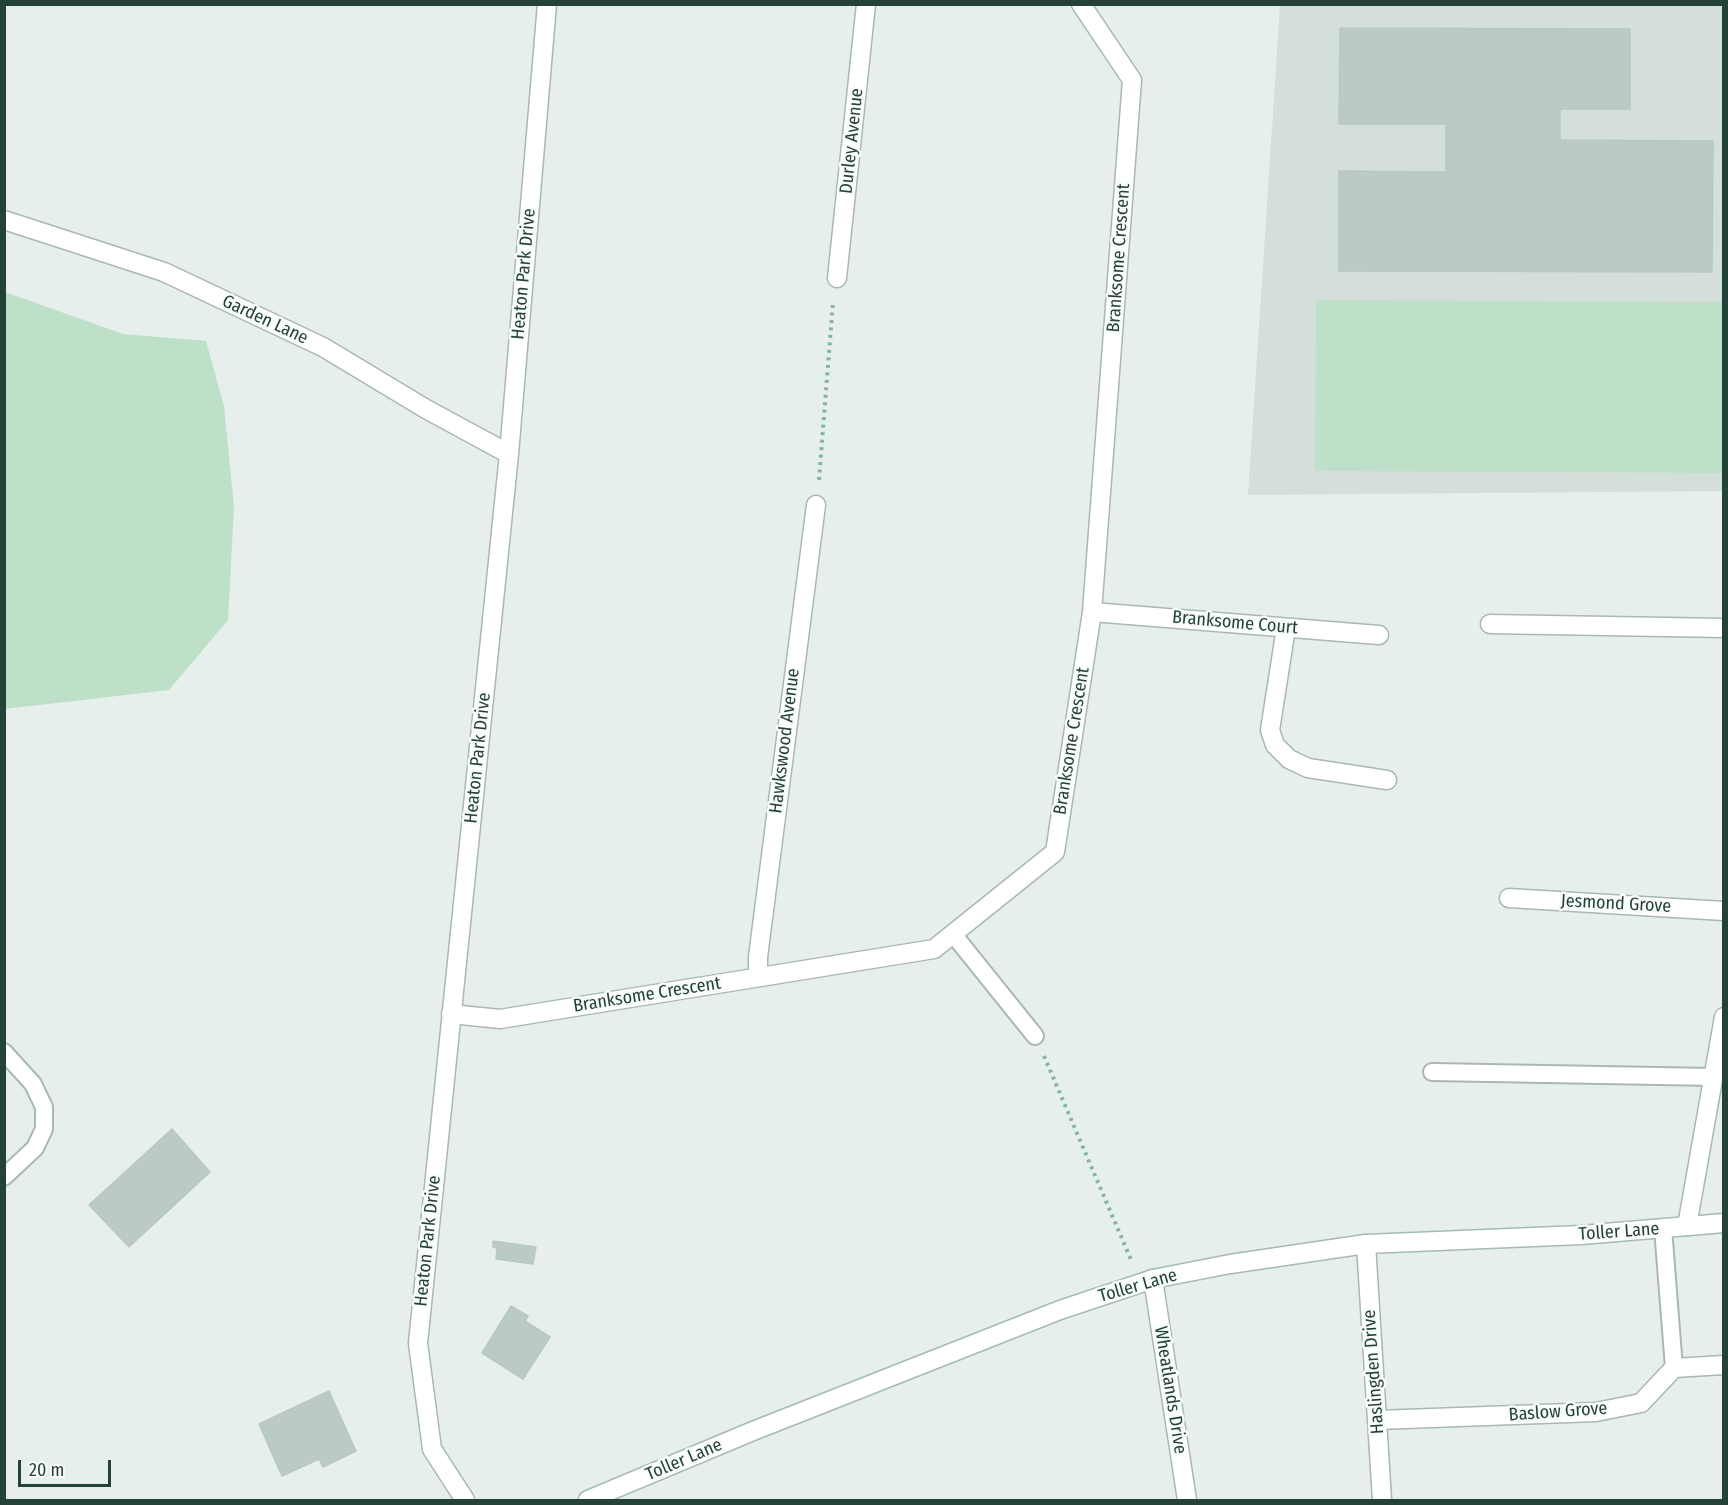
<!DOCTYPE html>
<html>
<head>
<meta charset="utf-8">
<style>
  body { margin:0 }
  #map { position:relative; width:1728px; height:1505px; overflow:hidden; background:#e6efeb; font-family:"Fira Sans Condensed",sans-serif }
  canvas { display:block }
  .frame { position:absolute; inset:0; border:6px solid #24423a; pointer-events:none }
  .scale { position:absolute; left:18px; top:1460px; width:93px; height:27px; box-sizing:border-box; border:3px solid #24423a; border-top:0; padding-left:8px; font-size:18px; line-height:21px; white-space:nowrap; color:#24423a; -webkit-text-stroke:4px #f7fbf9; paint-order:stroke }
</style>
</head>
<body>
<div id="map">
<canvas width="1728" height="1505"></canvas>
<div class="frame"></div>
<div class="scale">20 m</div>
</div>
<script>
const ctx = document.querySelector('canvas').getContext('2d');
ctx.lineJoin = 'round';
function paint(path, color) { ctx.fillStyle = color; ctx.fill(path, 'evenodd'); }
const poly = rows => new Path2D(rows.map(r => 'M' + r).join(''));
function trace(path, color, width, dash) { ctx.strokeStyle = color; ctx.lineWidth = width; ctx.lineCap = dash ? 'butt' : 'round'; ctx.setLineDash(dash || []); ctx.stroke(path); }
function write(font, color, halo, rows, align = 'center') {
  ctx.font = font + ' "Fira Sans Condensed",sans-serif'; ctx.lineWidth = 5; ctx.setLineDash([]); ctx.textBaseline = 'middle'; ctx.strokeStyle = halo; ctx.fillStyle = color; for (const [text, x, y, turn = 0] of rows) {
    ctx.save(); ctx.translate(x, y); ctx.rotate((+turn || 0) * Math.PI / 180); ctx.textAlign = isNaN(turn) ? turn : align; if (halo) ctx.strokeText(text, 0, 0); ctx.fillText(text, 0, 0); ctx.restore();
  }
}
paint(poly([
  [1280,5,1723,5,1723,491,1248,495]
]), '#d4dfda');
paint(poly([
  [5,292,123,334,206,341,224,406,234,507,228,620,169,690,5,709],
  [1316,300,1723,302,1723,473,1315,471]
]), '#bfe0c8');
const building = poly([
  [1340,28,1630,29,1630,109,1560,109,1560,140,1713,141,1712,272,1339,271,1339,171,1446,172,1446,124,1339,124,1340,28],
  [172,1129,210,1172,129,1247,89,1205,172,1129],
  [493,1241,536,1247,533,1264,496,1259,497,1248,493,1247,493,1241],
  [511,1306,528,1316,525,1321,550,1337,523,1379,482,1353,511,1306],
  [329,1391,356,1451,323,1467,319,1459,282,1476,259,1424,329,1391]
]);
paint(building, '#bbcac4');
trace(building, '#b8c9c2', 1.5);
const lane = poly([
  [953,934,1035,1036],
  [4,1052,33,1084,44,1107,44,1129,35,1148,4,1177],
  [1432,1072,1713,1077],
  [1663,1228,1674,1368]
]);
const street = poly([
  [4,220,164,272,323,347,426,409,509,454],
  [837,278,866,4],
  [1092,612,1379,635],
  [1490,624,1724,628],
  [1286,628,1270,730,1275,745,1289,759,1308,768,1387,780],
  [1509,898,1724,911],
  [758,977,758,957,816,505],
  [451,1014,500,1019,934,949,1055,852,1092,612,1132,80,1081,4],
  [1687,1226,1724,1017],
  [1366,1244,1382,1500],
  [1153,1279,1187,1500],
  [1377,1420,1596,1412,1641,1403,1674,1368,1724,1365],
  [465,1500,432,1449,418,1343,509,454,547,4]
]);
const secondary = poly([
  [588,1500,753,1431,1060,1310,1153,1279,1230,1264,1366,1244,1581,1235,1724,1223]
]);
trace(lane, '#a8b8b2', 20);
trace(street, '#a8b8b2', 21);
trace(secondary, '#a4bbb3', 21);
trace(poly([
  [819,480,833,302],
  [1044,1056,1132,1262]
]), '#86b3a5', 4, [3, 4.5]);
trace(lane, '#fff', 16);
trace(street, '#fff', 18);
trace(secondary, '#fff', 18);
write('18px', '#24423a', '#f7fbf9', [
  ["Durley Avenue",852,141,-84],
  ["Branksome Crescent",1119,258,-86],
  ["Heaton Park Drive",524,274,-85],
  ["Garden Lane",265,320,25],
  ["Branksome Court",1235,623,5],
  ["Hawkswood Avenue",785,741,-83],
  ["Branksome Crescent",1072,741,-81],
  ["Heaton Park Drive",478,758,-84],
  ["Jesmond Grove",1616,904,3],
  ["Branksome Crescent",647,995,-9],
  ["Toller Lane",1619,1232,-4],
  ["Heaton Park Drive",428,1241,-84],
  ["Toller Lane",1138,1286,-16],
  ["Haslingden Drive",1374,1372,-94],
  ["Wheatlands Drive",1170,1390,81],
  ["Baslow Grove",1558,1412,-4],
  ["Toller Lane",684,1460,-23]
]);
</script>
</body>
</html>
